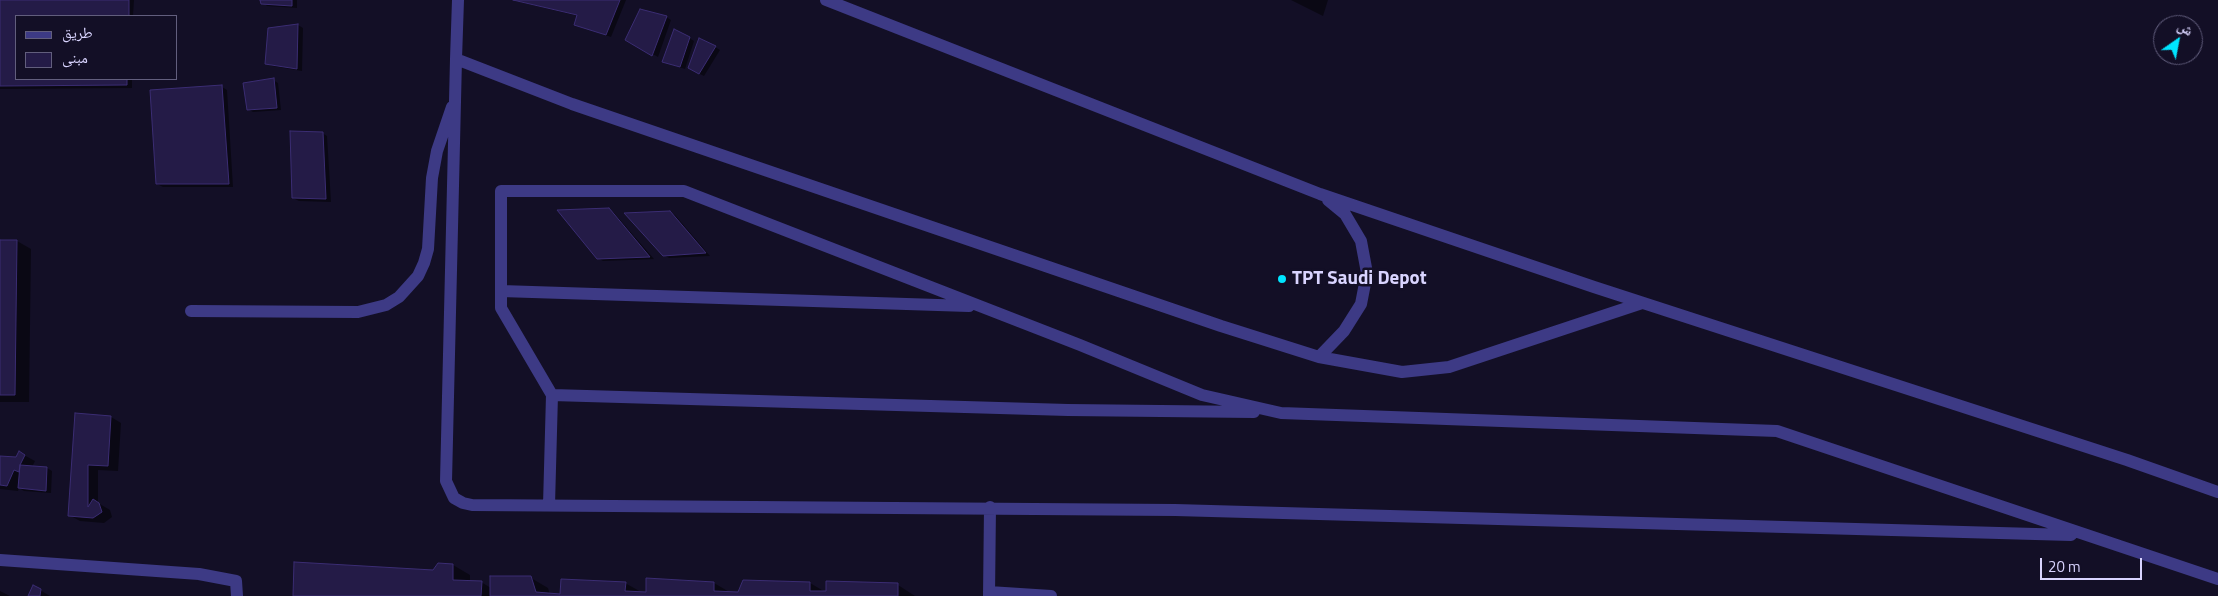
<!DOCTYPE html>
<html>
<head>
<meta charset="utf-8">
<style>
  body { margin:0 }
  #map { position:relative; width:2218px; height:596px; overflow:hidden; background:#130f26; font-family:"Titillium Web","Noto Naskh Arabic",sans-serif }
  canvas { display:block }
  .legend { position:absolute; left:15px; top:15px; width:162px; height:65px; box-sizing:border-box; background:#130f26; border:1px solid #625e7d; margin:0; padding:6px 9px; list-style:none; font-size:15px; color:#d9d4ff }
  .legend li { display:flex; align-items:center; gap:10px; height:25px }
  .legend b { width:25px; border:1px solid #625e7d }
  .north { position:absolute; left:2153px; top:15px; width:50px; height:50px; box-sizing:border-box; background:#130f26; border:1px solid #625e7d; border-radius:50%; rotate:33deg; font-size:14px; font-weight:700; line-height:20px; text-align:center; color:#d9d4ff }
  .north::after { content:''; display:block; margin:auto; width:18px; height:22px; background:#00e5ff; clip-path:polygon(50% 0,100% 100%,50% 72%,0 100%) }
  .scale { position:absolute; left:2040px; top:558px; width:102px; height:22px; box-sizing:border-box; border:2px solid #d9d4ff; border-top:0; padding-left:6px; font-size:15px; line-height:18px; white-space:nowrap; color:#d9d4ff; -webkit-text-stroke:4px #130f26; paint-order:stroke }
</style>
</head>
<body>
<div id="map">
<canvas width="2218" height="596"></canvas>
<ul class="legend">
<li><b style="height:6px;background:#3d3a85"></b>طريق</li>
<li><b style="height:14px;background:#241b47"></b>مبنى</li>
</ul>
<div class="north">ش</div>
<div class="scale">20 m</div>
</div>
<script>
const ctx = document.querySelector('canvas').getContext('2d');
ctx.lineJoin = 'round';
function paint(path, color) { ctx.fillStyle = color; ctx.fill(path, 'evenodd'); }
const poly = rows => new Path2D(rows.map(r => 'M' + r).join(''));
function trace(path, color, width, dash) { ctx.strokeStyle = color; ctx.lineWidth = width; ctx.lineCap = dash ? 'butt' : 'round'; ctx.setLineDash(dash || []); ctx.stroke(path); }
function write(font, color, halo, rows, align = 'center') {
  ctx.font = font + ' "Titillium Web",sans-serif'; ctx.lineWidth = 5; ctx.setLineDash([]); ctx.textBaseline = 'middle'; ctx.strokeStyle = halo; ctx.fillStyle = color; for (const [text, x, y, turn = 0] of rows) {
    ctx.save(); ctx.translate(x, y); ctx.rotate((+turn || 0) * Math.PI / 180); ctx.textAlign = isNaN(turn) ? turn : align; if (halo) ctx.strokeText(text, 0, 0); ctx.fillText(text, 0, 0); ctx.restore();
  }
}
paint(poly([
  [0,0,134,0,133,16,16,16,16,79,132,79,132,88,0,89],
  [261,0,297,0,297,8,267,6],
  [511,0,626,0,611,37,576,25,578,16],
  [1291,0,1328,0,1323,16],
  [666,17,671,20,658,57,627,39],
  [298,25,303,28,302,71,272,66,266,63],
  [689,38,694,41,685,69,664,62],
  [715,47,720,50,704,76,694,71],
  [273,80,278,83,281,110,253,112,248,109],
  [222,87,227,90,233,187,163,187,157,184],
  [322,133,327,136,331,202,299,201,293,198],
  [609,210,614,213,654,259,603,261,598,258],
  [670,212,675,215,710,256,669,258,664,255],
  [0,241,17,241,31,249,29,402,0,402],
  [76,414,111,417,121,423,118,471,98,470,98,503,110,510,112,517,104,523,80,521,69,515],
  [20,453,35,461,32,467,47,468,52,471,51,493,24,491,19,488,18,491,0,489,0,457,17,458],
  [453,565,470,575,470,582,481,582,491,588,531,578,548,588,550,595,561,595,625,583,643,593,714,583,731,593,810,583,827,593,898,585,915,596,294,596,434,571],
  [40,590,50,596,29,596],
  [0,591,10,596,0,596]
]), '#0007');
const building = poly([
  [0,0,129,0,129,16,16,16,16,79,127,79,127,85,0,86,0,0],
  [260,0,292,0,292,6,261,4,260,0],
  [513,0,620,0,606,35,574,25,577,15,513,0],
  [640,9,667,16,652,56,625,40,640,9],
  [298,24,297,69,265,64,268,28,298,24],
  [674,29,690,37,680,67,662,62,674,29],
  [699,38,716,46,699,74,688,68,699,38],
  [274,78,277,108,247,110,243,83,274,78],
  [222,85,229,184,156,184,150,90,222,85],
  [290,131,323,132,326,199,292,198,290,131],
  [609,208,650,257,597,259,557,210,609,208],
  [670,211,706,253,663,256,624,213,670,211],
  [0,240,17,240,15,395,0,395,0,240],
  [75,413,111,416,108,466,88,465,88,507,93,499,99,503,102,512,93,518,68,516,75,413],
  [19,451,25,455,20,465,19,472,14,470,7,486,0,485,0,456,16,457,19,451],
  [20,465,47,467,46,491,18,488,20,465],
  [294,562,433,570,438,563,453,564,453,580,482,581,481,596,293,596,294,562],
  [490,576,531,576,536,592,560,594,561,579,626,582,625,591,646,592,646,578,714,582,714,591,738,592,743,580,810,582,810,591,826,591,826,581,898,583,898,596,490,596,490,576],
  [33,585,41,589,40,596,28,596,33,585]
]);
paint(building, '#241b47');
trace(building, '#3b2d73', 1);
trace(poly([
  [458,0,456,59,572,104,1221,326,1319,357,1402,372,1449,367,1642,303],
  [826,0,1320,194,1594,287,2127,460,2218,492],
  [456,59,446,481,454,498,463,503,472,505,1175,510,2071,535],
  [501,291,969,306],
  [191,311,358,312,386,305,399,297,418,276,424,263,428,249,432,178,437,151,452,107],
  [1319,357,1344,331,1361,304,1367,273,1361,241,1345,214,1328,200],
  [552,395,1068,410,1254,412],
  [549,505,552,395,501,308,501,191,684,191,1080,345,1202,395,1281,413,1777,431,2218,579],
  [0,560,199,574,236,581,237,596],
  [989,592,1051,596],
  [989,596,990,507]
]), '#3d3a85', 12);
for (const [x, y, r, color] of [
  [1282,279,5,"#00e5ff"]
]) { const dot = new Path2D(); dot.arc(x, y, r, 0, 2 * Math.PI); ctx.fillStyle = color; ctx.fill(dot); trace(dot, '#130f26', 2); }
write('bold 19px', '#d9d4ff', '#130f26', [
  ["TPT Saudi Depot",1292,279]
], 'left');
</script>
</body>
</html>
